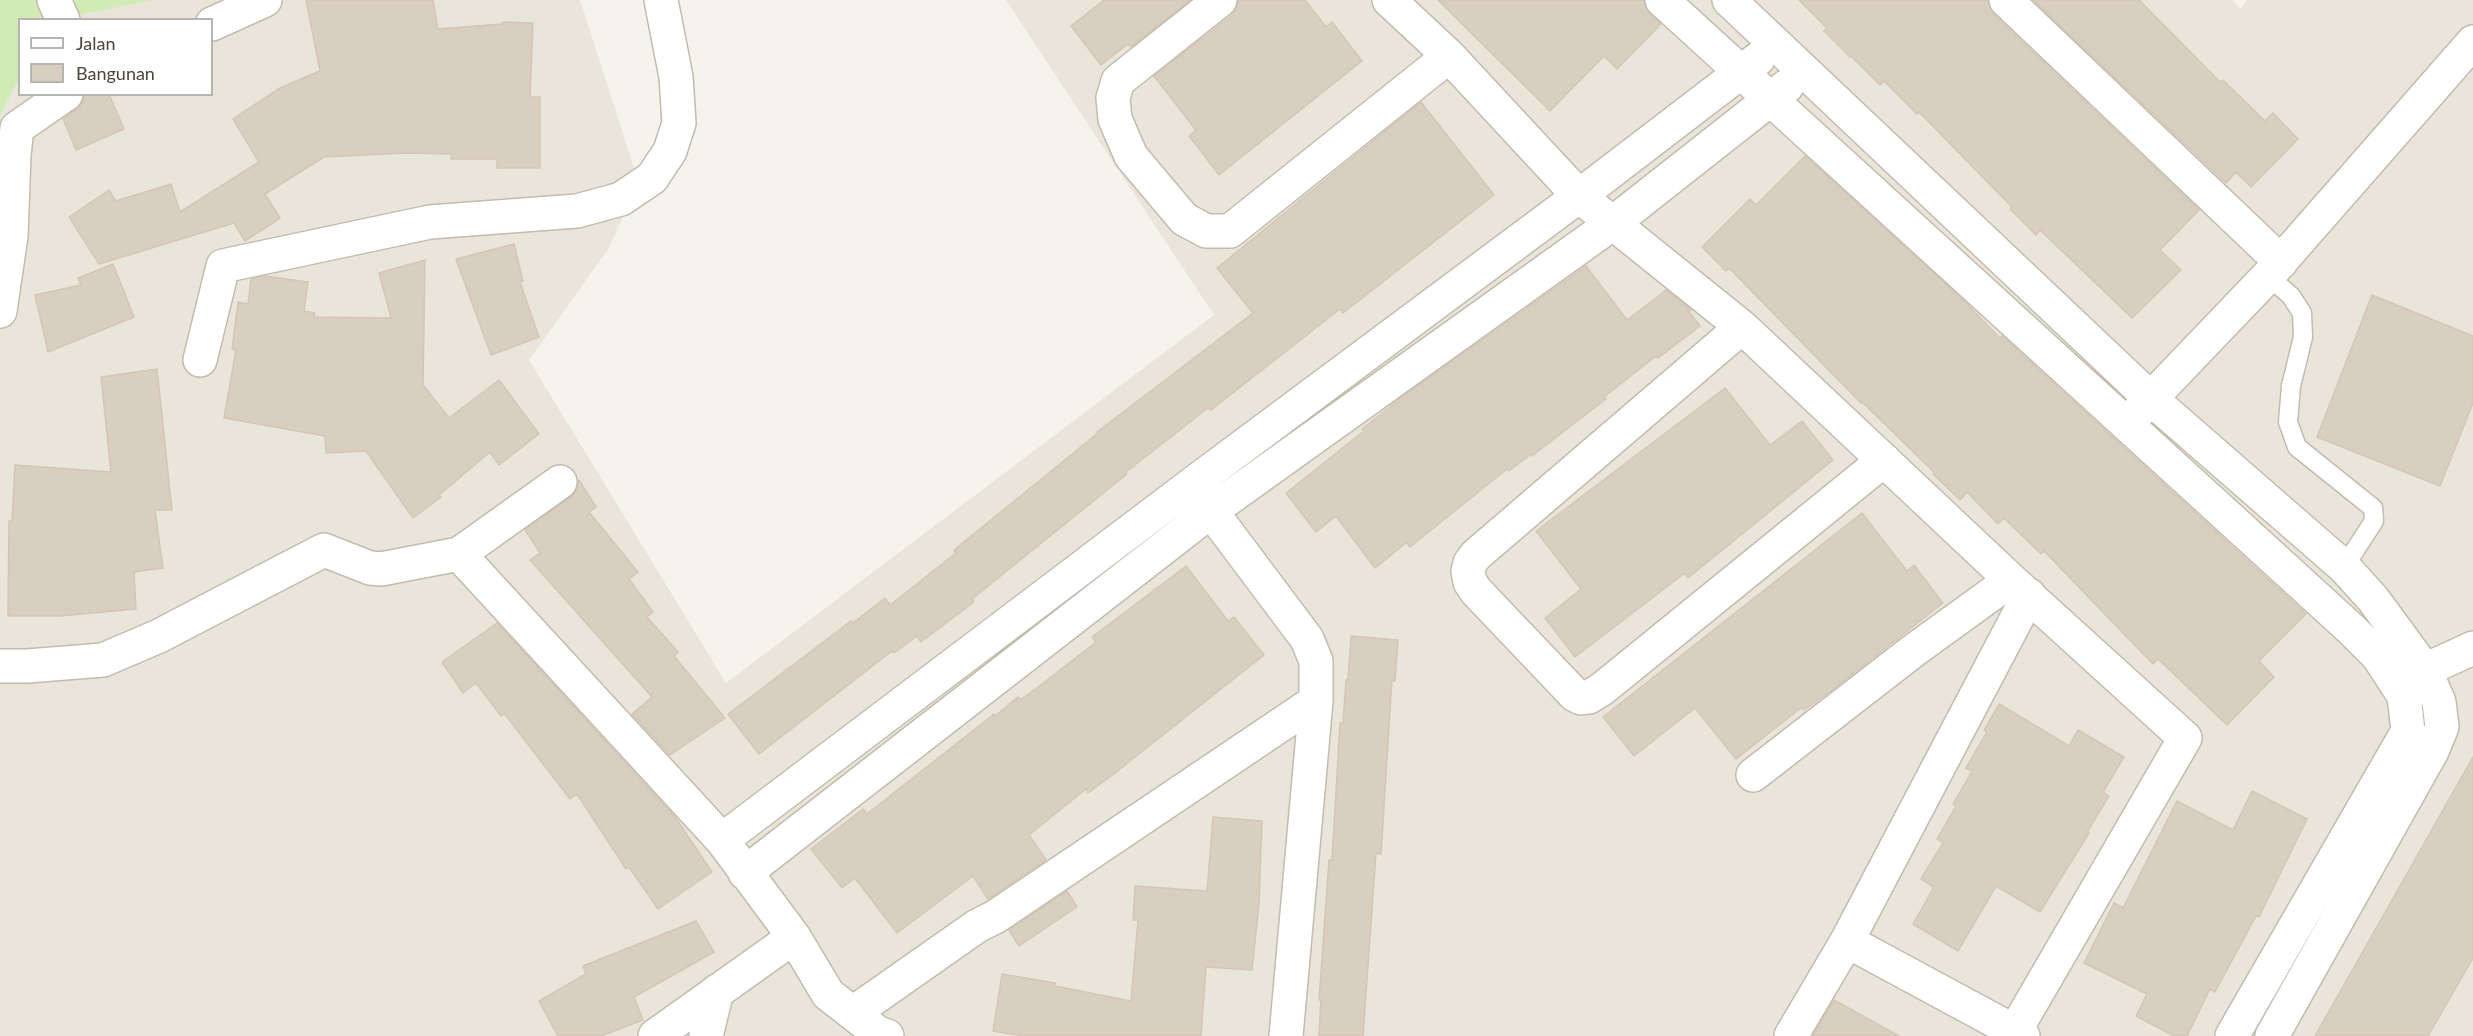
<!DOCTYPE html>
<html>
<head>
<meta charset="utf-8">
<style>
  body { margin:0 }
  #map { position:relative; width:2473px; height:1036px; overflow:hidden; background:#f6f3ec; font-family:Lato,sans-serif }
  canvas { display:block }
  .legend { position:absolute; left:18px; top:18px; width:195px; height:78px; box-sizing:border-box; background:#fff; border:2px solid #b7b4b0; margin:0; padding:8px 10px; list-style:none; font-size:18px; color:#4b4439 }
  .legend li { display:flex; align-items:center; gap:12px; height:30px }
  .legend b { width:30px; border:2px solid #b7b4b0 }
</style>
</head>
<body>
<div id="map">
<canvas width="2473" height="1036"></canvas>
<ul class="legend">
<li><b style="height:8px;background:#fff"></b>Jalan</li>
<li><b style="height:16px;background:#d8cfc1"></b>Bangunan</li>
</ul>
</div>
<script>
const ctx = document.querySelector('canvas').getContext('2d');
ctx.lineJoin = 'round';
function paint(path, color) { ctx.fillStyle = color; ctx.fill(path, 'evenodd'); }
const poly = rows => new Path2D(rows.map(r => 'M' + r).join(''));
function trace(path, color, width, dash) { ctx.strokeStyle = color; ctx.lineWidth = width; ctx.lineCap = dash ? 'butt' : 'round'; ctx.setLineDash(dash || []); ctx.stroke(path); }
paint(poly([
  [155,0,580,0,639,183,608,249,529,360,726,683,1214,315,1006,0,2232,0,2241,9,2247,0,2473,0,2473,1036,0,1036,0,116,19,79,20,94,212,94,212,20,70,19,73,16]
]), '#eae5da');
paint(poly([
  [0,0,155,0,74,16,70,19,20,20,19,79,0,116]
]), '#d2eab5');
const building = poly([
  [306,0,433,0,438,29,502,24,503,22,533,23,530,97,540,97,540,168,497,168,497,159,451,159,451,154,406,153,324,157,265,194,280,218,245,241,234,223,99,264,69,217,109,190,116,201,171,184,180,212,259,162,233,119,280,88,320,71,306,0],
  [1104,0,1190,0,1131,47,1128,44,1101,65,1071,26,1104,0],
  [1238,0,1305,0,1326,27,1332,22,1362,61,1219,175,1189,136,1196,130,1154,76,1232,15,1237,7,1238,0],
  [1438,0,1644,0,1649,13,1661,24,1617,69,1604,56,1550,111,1438,0],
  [1799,0,1988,0,1993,14,2199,210,2160,250,2181,270,2132,318,2040,230,2036,235,2010,209,2012,207,1919,112,1917,114,1884,81,1880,85,1851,56,1850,57,1824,31,1827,28,1799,0],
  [2033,0,2139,0,2220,82,2223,80,2265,121,2273,113,2298,139,2251,187,2236,172,2226,183,2033,0],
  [84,94,109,94,124,129,76,150,63,119,77,109,83,102,84,94],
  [1421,102,1494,195,1343,313,1340,309,1211,410,1208,408,1126,472,1127,474,972,599,974,602,921,642,917,636,894,653,892,651,759,754,728,714,851,621,853,623,885,598,890,605,956,553,954,550,1098,433,1097,432,1253,313,1217,268,1421,102],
  [1805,156,1962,299,2000,338,2002,336,2306,614,2259,661,2274,677,2227,725,2158,659,2153,664,2044,551,2041,554,2004,518,1998,524,1967,492,1960,500,1933,474,1935,473,1862,402,1861,403,1729,268,1726,271,1702,247,1750,199,1756,205,1805,156],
  [514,244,523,281,520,282,539,337,491,355,456,259,514,244],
  [425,260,423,385,449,418,499,380,539,434,499,465,490,452,439,495,441,497,413,518,366,451,326,453,325,436,224,418,236,350,232,349,238,302,248,304,251,279,264,276,308,282,304,311,315,313,314,317,391,318,379,273,425,260],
  [113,264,134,317,48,352,35,295,81,285,78,278,113,264],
  [1586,266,1627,320,1666,290,1691,310,1689,312,1700,326,1658,358,1656,356,1604,397,1606,399,1532,456,1531,454,1509,471,1507,469,1410,547,1407,542,1375,568,1336,516,1316,532,1286,493,1364,431,1362,429,1401,398,1586,266],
  [2372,295,2473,336,2473,403,2440,486,2317,437,2372,295],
  [157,369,172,510,155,510,163,568,134,572,136,609,60,616,8,616,9,521,12,521,15,465,111,472,101,377,157,369],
  [1725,388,1770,445,1802,421,1833,460,1688,578,1685,573,1575,657,1545,618,1581,589,1536,531,1725,388],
  [579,480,596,507,589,512,638,572,629,579,653,612,647,617,678,652,674,656,725,718,670,755,632,714,652,697,530,560,540,553,525,530,571,497,577,489,579,480],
  [1862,513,1907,571,1914,565,1943,603,1828,693,1804,710,1802,707,1736,759,1695,708,1634,756,1603,717,1862,513],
  [1186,566,1228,621,1234,617,1264,655,1115,773,1088,793,1086,789,1029,835,1046,860,988,899,973,876,897,933,855,878,842,888,811,849,863,809,867,814,994,714,995,716,1018,697,1020,700,1042,684,1096,642,1092,637,1186,566],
  [497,623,675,817,712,872,658,909,629,867,626,869,577,794,570,799,504,713,501,716,476,683,463,693,442,662,497,623],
  [1351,636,1398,640,1395,681,1392,680,1381,854,1376,853,1363,1036,1319,1036,1321,1000,1319,1000,1329,860,1332,860,1340,723,1343,723,1346,680,1348,680,1351,636],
  [1999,704,2069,746,2078,730,2124,757,2103,792,2109,796,2087,832,2089,833,2040,912,1996,886,1958,951,1913,924,1934,887,1921,879,1943,843,1937,839,1956,806,1953,804,1972,771,1966,768,1987,732,1984,730,1999,704],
  [2473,757,2473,958,2428,1036,2315,1036,2473,757],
  [2252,791,2307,819,2259,917,2256,916,2215,992,2210,989,2187,1036,2174,1036,2136,1016,2147,994,2084,963,2114,903,2123,908,2177,801,2233,830,2252,791],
  [1213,817,1262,821,1259,904,1252,970,1206,967,1201,1036,1022,1036,993,1031,1002,974,1055,983,1055,986,1131,1001,1138,920,1133,920,1135,886,1207,891,1213,817],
  [1067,891,1077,907,1019,946,1009,930,1067,891],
  [696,921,714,952,634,997,643,1020,601,1036,558,1036,539,1001,586,974,583,966,696,921],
  [1834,1000,1899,1036,1813,1036,1834,1000]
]);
paint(building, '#d8cfc1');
trace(building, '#d3c7b4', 1.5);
const service = poly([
  [2268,276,2291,296,2302,313,2303,337,2291,386,2288,422,2297,447,2373,508,2374,521,2344,567]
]);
const minor = poly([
  [54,0,63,20],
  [1220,0,1118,81,1113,98,1115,119,1131,156,1184,219,1206,231,1230,231,1449,56],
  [1389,0,1449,56,1579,196,1742,327,2011,580,2185,738,2012,1036],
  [1662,0,2351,629,2378,656,2404,696,2408,731,2232,1036],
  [1729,0,2150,398,2344,567,2373,599,2425,670,2439,702,2442,727,2432,751,2272,1036],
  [2006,0,2281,262],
  [212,24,265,0],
  [0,311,11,236,14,155,17,128,66,94],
  [1742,327,1476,555,1470,563,1468,571,1470,582,1476,591,1575,695,1581,698,1589,697,1602,689,1884,460],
  [200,360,223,266,430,222,577,211,621,199,652,178,670,151,679,123,676,77,661,0],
  [2136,414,2268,276,2473,42],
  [1211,511,1307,639,1316,661,1316,701,1286,1036],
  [459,554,722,840,794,937,828,994,878,1033,887,1036],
  [0,666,27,666,103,660,159,636,324,550,370,568,381,569,459,554,560,482],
  [2425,670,2473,648],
  [1753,775,1913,651,2011,580],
  [722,840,1195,482,1579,196,1758,59],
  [745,873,1211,511,1613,223,1787,86],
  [1847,941,2023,1036],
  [853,1013,977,926,995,917,1316,701],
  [655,1036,794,937],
  [706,1036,717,991],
  [1791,1036,1847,941,2029,595]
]);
trace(service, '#c2bbae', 21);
trace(minor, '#c2bbae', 36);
trace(service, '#fff', 18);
trace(minor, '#fff', 33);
</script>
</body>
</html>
